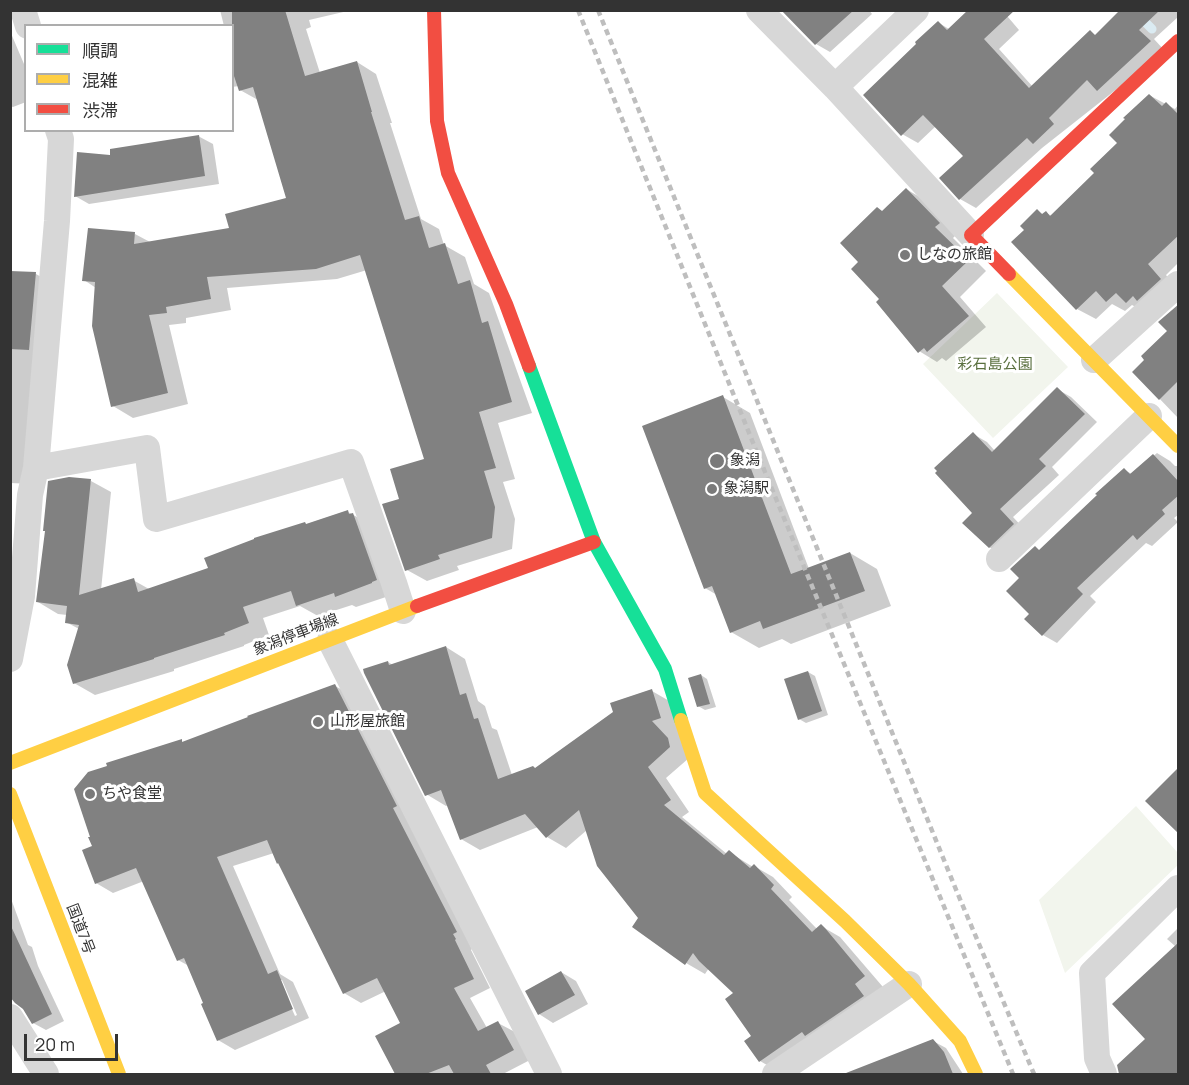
<!DOCTYPE html>
<html>
<head>
<meta charset="utf-8">
<style>
  body { margin:0 }
  #map { position:relative; width:1189px; height:1085px; overflow:hidden; background:#fff; font-family:Manrope,"Noto Sans JP",sans-serif }
  canvas { display:block }
  .frame { position:absolute; inset:0; border:12px solid #333; pointer-events:none }
  .legend { position:absolute; left:24px; top:24px; width:210px; height:108px; box-sizing:border-box; background:#fff; border:2px solid #adadad; margin:0; padding:8px 10px; list-style:none; font-size:18px; color:#333 }
  .legend li { display:flex; align-items:center; gap:12px; height:30px }
  .legend b { width:30px; border:2px solid #adadad }
  .scale { position:absolute; left:24px; top:1034px; width:94px; height:27px; box-sizing:border-box; border:3px solid #333; border-top:0; padding-left:8px; font-size:18px; line-height:21px; white-space:nowrap; color:#333; -webkit-text-stroke:4px #fff; paint-order:stroke }
</style>
</head>
<body>
<div id="map">
<canvas width="1189" height="1085"></canvas>
<div class="frame"></div>
<ul class="legend">
<li><b style="height:8px;background:#16e098"></b>順調</li>
<li><b style="height:8px;background:#ffcf43"></b>混雑</li>
<li><b style="height:8px;background:#f24e42"></b>渋滞</li>
</ul>
<div class="scale">20 m</div>
</div>
<script>
const ctx = document.querySelector('canvas').getContext('2d');
ctx.lineJoin = 'round';
function paint(path, color) { ctx.fillStyle = color; ctx.fill(path, 'evenodd'); }
const poly = rows => new Path2D(rows.map(r => 'M' + r).join(''));
function trace(path, color, width, dash) { ctx.strokeStyle = color; ctx.lineWidth = width; ctx.lineCap = dash ? 'butt' : 'round'; ctx.setLineDash(dash || []); ctx.stroke(path); }
function write(font, color, halo, rows, align = 'center') {
  ctx.font = font + ' Manrope,"Noto Sans JP",sans-serif'; ctx.lineWidth = 6; ctx.setLineDash([]); ctx.textBaseline = 'middle'; ctx.strokeStyle = halo; ctx.fillStyle = color; for (const [text, x, y, turn = 0] of rows) {
    ctx.save(); ctx.translate(x, y); ctx.rotate((+turn || 0) * Math.PI / 180); ctx.textAlign = isNaN(turn) ? turn : align; if (halo) ctx.strokeText(text, 0, 0); ctx.fillText(text, 0, 0); ctx.restore();
  }
}
paint(poly([
  [997,293,1068,367,993,438,923,364],
  [1136,806,1178,853,1178,865,1065,973,1039,900]
]), '#f2f5ed');
paint(poly([
  [220,10,352,10,309,20,311,27,306,29,320,73,357,62,376,74,392,123,390,123,421,219,439,229,444,245,465,257,474,284,489,293,532,413,498,423,515,479,503,482,515,519,512,549,457,566,459,570,427,581,407,570,401,500,426,460,367,270,337,279,227,288,231,310,186,318,186,323,169,325,188,404,133,418,113,406,96,288,84,280,135,234,150,242,231,229,288,199,258,100,240,90,239,86,232,87,232,26,224,26],
  [783,10,869,10,872,14,830,52,816,44],
  [1002,10,1019,30,999,49,1033,87,1090,32,1096,36,1122,10,1178,10,1178,17,1154,39,1165,51,1042,148,976,208,960,199,965,156,936,126,918,143,902,134,939,23,949,29],
  [10,31,24,64,26,65,26,102,13,107,10,106],
  [1149,95,1175,109,1178,105,1178,263,1166,275,1178,290,1145,312,1132,305,1125,311,1112,304,1096,319,1077,309,1026,230,1037,211,1044,215,1046,213,1052,216,1096,173,1119,143],
  [198,136,213,144,219,184,89,204,75,196,111,156],
  [906,189,925,200,957,234,953,238,986,271,960,297,986,327,946,361,942,358,937,362,919,351,882,299,860,262,883,212],
  [10,272,36,274,50,282,33,484,10,483],
  [1178,306,1178,418,1134,372,1146,360,1169,331],
  [1057,389,1071,397,1097,422,1052,467,1059,475,1013,517,1027,532,1003,555,989,547,974,513,973,434,987,442,995,451],
  [723,397,750,413,809,569,850,553,877,569,891,606,791,644,782,639,759,648,731,632,717,595,705,588],
  [1157,453,1170,461,1175,466,1178,466,1178,515,1174,518,1178,522,1152,546,1146,543,1090,596,1096,602,1057,643,1043,635,1032,614,1021,578,1035,548,1040,551,1124,470,1132,474],
  [91,481,111,492,101,590,133,580,149,589,210,569,308,525,348,512,373,526,392,595,356,607,352,605,318,616,300,606,263,618,269,635,244,645,244,646,174,669,174,671,95,695,74,683,79,629,66,622,67,615,58,614,38,602],
  [446,647,465,659,478,701,485,706,492,728,497,730,512,775,536,769,652,691,671,702,689,758,666,778,689,812,682,817,727,854,729,852,753,867,754,866,773,877,792,897,789,900,817,929,821,926,840,937,883,987,779,1072,760,1061,753,1037,736,994,709,968,705,974,686,963,640,918,587,830,566,848,547,837,538,827,480,850,461,839,448,805,446,806,426,794,388,662,393,665],
  [808,672,815,676,828,715,806,723,799,719],
  [701,675,707,679,716,707,705,710,698,706],
  [335,686,352,695,472,949,471,950,490,988,470,998,487,1028,498,1023,515,1032,530,1060,503,1074,397,1074,377,1037,402,1024,386,991,361,1003,344,993,274,853,233,866,280,974,293,982,309,1018,235,1050,218,1040,205,1004,189,966,178,960,144,881,113,893,96,883,93,847,181,741,185,743],
  [279,980,282,980,297,1015,295,1016],
  [10,896,28,945,32,947,38,966,64,1021,46,1030,33,1023,10,990],
  [1178,928,1178,1074,1130,1074,1120,1064,1147,1039,1175,946,1167,939],
  [561,972,576,981,588,1004,553,1023,539,1014],
  [933,1041,946,1048,963,1074,872,1074,868,1066]
]), '#0003');
trace(poly([
  [1139,16,1152,29]
]), '#dbebf2', 9);
paint(poly([
  [232,10,285,10,305,76,357,61,372,112,371,112,405,220,419,216,429,248,445,243,458,284,470,280,482,323,488,321,512,402,479,412,496,468,484,471,495,507,492,538,438,555,440,559,405,571,382,504,399,499,390,469,424,459,360,255,316,269,207,277,211,299,166,307,167,313,149,315,168,393,111,407,92,326,95,282,82,281,88,228,135,232,134,244,229,228,225,214,286,198,253,87,239,91,232,70],
  [781,10,854,10,815,45],
  [968,10,1015,10,984,39,1029,88,1090,30,1095,35,1120,10,1160,10,1139,30,1151,41,1097,91,1087,80,1049,118,1054,124,1033,144,1027,138,959,200,939,178,963,156,923,115,901,136,863,95,916,44,915,42,938,21,947,30],
  [1149,94,1162,106,1166,102,1179,115,1179,235,1148,264,1161,279,1137,301,1133,296,1126,303,1116,293,1106,302,1096,291,1076,310,1011,242,1024,230,1020,226,1037,209,1042,214,1046,211,1050,216,1094,173,1090,169,1117,143,1109,135,1125,119,1123,118],
  [199,135,205,176,74,197,77,152,110,155,110,149],
  [906,188,940,223,935,227,969,260,942,286,969,316,927,352,924,348,918,353,876,302,879,299,851,269,858,262,840,243,877,207,882,211],
  [10,271,36,272,29,350,10,349],
  [1179,304,1179,380,1159,400,1132,372,1144,360,1141,356,1167,331,1158,322],
  [1057,387,1085,414,1039,459,1046,466,1000,509,1014,524,989,548,962,523,972,513,935,473,937,471,934,468,973,432,992,452],
  [723,395,791,574,850,552,865,591,763,629,760,621,730,633,712,586,704,589,642,426],
  [1153,454,1179,482,1179,495,1162,510,1165,514,1137,540,1133,535,1077,588,1083,594,1042,636,1024,619,1029,614,1006,591,1019,578,1010,569,1035,546,1039,550,1097,495,1095,494,1124,468,1130,474],
  [69,477,91,479,79,595,134,578,138,592,208,568,204,558,254,539,254,538,305,522,306,524,348,510,349,514,353,513,377,580,372,582,372,583,335,597,334,593,296,606,291,591,243,607,249,623,224,633,225,635,154,658,154,659,73,684,67,665,79,625,65,623,67,606,36,602,45,531,43,531,48,481],
  [446,646,460,695,466,693,474,719,478,718,498,779,533,766,535,768,613,712,610,703,652,689,661,718,652,721,668,738,670,747,648,767,671,800,664,805,724,855,729,850,750,868,754,864,774,885,771,889,812,932,821,924,825,928,865,976,855,984,864,996,805,1036,802,1032,759,1062,744,1041,751,1036,725,999,733,993,699,961,693,953,685,965,632,927,638,918,597,866,579,810,546,838,525,814,460,840,441,790,425,796,364,673,363,669,388,661,389,665],
  [808,671,822,711,798,720,784,679],
  [701,674,710,704,697,707,688,678],
  [335,684,397,806,393,808,457,932,453,934,456,939,455,940,474,979,454,988,478,1031,498,1021,514,1050,486,1065,491,1074,454,1074,449,1065,426,1074,395,1074,375,1036,400,1023,377,978,343,994,278,863,277,864,267,840,217,857,268,974,277,970,293,1009,217,1041,201,1004,203,1003,184,958,177,961,136,868,95,884,82,850,92,846,88,837,90,837,74,789,88,772,107,766,106,763,182,739,182,742,248,717,247,716],
  [1179,767,1179,834,1145,801],
  [10,924,52,1014,32,1024,23,1009,15,1003,10,997],
  [1179,942,1179,1074,1119,1074,1117,1065,1145,1039,1112,1004],
  [561,971,575,995,538,1015,525,991],
  [933,1039,944,1052,953,1074,847,1074,846,1073]
]), '#818181');
trace(poly([
  [23,10,28,26],
  [759,10,835,87],
  [916,10,835,87,971,235],
  [1094,360,1178,284],
  [36,468,147,448,156,519,351,462,394,583,403,611],
  [999,559,1149,416],
  [330,640,549,1074],
  [10,659,22,596,30,495,36,468,57,221,61,139,58,130],
  [10,1017,46,1074],
  [775,1074,909,984],
  [1104,1074,1097,1058,1092,973,1178,888]
]), '#d7d7d7', 26);
trace(poly([
  [529,366,594,542,665,669,681,720]
]), '#16e098', 14);
trace(poly([
  [1009,274,1178,446],
  [681,720,705,793,845,921,909,984,960,1041,976,1074],
  [10,763,417,606],
  [10,794,119,1074]
]), '#ffcf43', 14);
trace(poly([
  [434,10,437,121,448,173,506,304,529,366],
  [1009,274,971,235,1178,41],
  [417,606,594,542]
]), '#f24e42', 14);
trace(poly([
  [578,10,758,455,1013,1074],
  [598,10,957,892,1034,1074]
]), '#bebebe', 4.5, [6, 4.5]);
for (const [x, y, r, color] of [
  [905,255,6,"#7a7a7a"],
  [717,461,8,"#7a7a7a"],
  [712,489,6,"#7a7a7a"],
  [318,722,6,"#7a7a7a"],
  [90,794,6,"#7a7a7a"]
]) { const dot = new Path2D(); dot.arc(x, y, r, 0, 2 * Math.PI); ctx.fillStyle = color; ctx.fill(dot); trace(dot, '#fff', 2); }
write('15px', '#333', '#fff', [
  ["しなの旅館",917,255],
  ["象潟",730,461],
  ["象潟駅",724,489],
  ["山形屋旅館",330,722],
  ["ちや食堂",102,794]
], 'left');
write('15px', '#5a703f', '#fff', [
  ["彩石島公園",995,365]
]);
write('15px', '#333', '#fff', [
  ["象潟停車場線",296,635,-21],
  ["国道7号",80,929,69]
]);
</script>
</body>
</html>
